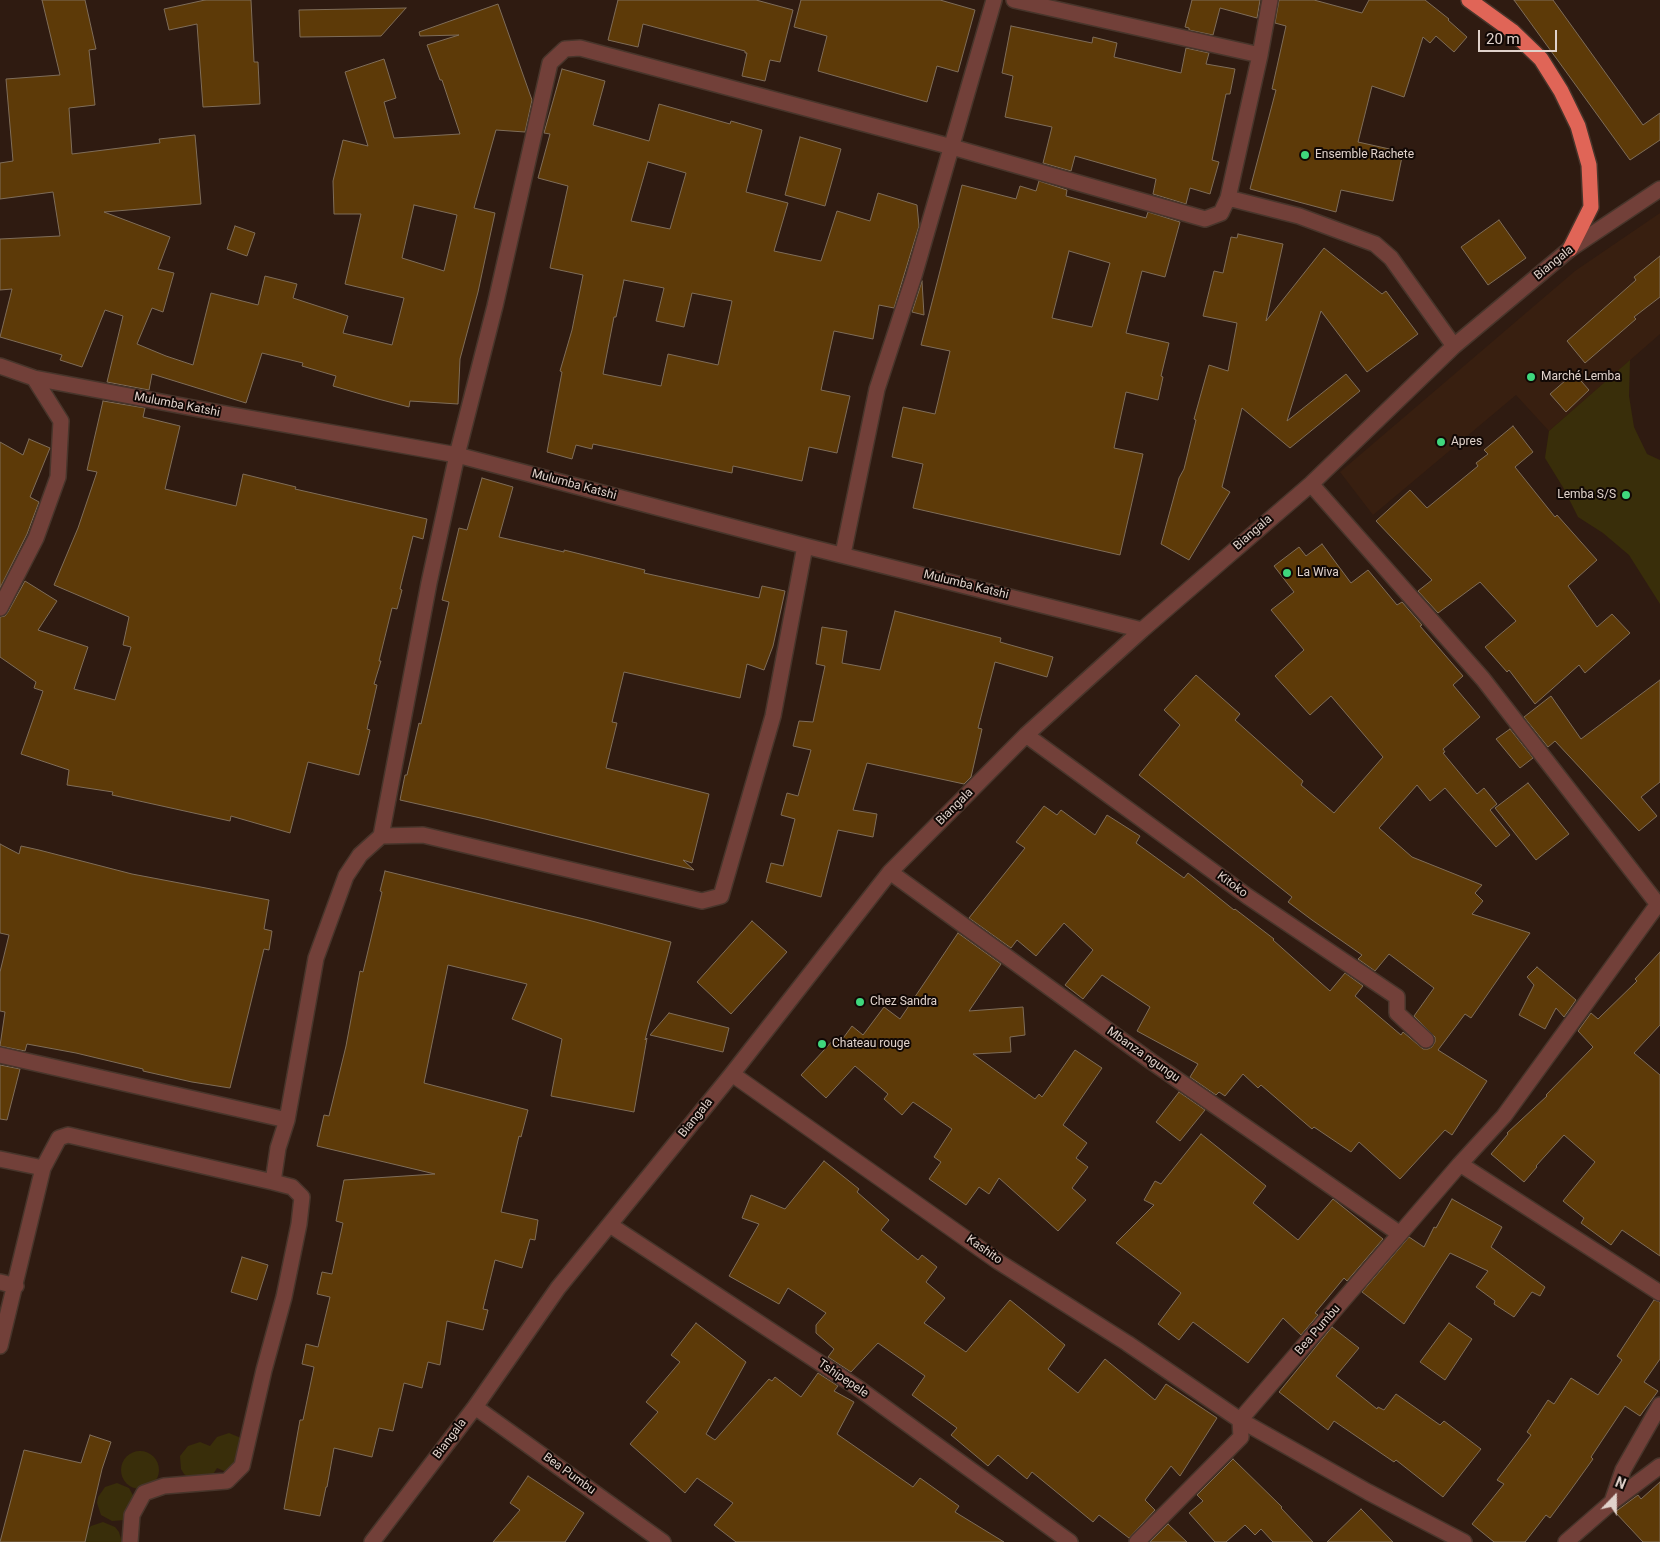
<!DOCTYPE html>
<html>
<head>
<meta charset="utf-8">
<style>
  body { margin:0 }
  #map { position:relative; width:1660px; height:1542px; overflow:hidden; background:#2f1b11; font-family:Roboto,sans-serif }
  canvas { display:block }
  .north { position:absolute; left:1590px; top:1472px; width:50px; height:50px; -webkit-text-stroke:4px #110805; paint-order:stroke; rotate:22deg; font-size:14px; font-weight:700; line-height:20px; text-align:center; color:#e0d2cb }
  .north::after { content:''; display:block; margin:auto; width:18px; height:22px; background:#e0d2cb; clip-path:polygon(50% 0,100% 100%,50% 72%,0 100%) }
  .scale { position:absolute; left:1478px; top:30px; width:79px; height:22px; box-sizing:border-box; border:2px solid #e0d2cb; border-top:0; padding-left:6px; font-size:15px; line-height:18px; white-space:nowrap; color:#e0d2cb; -webkit-text-stroke:4px #110805; paint-order:stroke }
</style>
</head>
<body>
<div id="map">
<canvas width="1660" height="1542"></canvas>
<div class="north">N</div>
<div class="scale">20 m</div>
</div>
<script>
const ctx = document.querySelector('canvas').getContext('2d');
ctx.lineJoin = 'round';
function paint(path, color) { ctx.fillStyle = color; ctx.fill(path, 'evenodd'); }
const poly = rows => new Path2D(rows.map(r => 'M' + r).join(''));
function trace(path, color, width, dash) { ctx.strokeStyle = color; ctx.lineWidth = width; ctx.lineCap = dash ? 'butt' : 'round'; ctx.setLineDash(dash || []); ctx.stroke(path); }
function write(font, color, halo, rows, align = 'center') {
  ctx.font = font + ' Roboto,sans-serif'; ctx.lineWidth = 4; ctx.setLineDash([]); ctx.textBaseline = 'middle'; ctx.strokeStyle = halo; ctx.fillStyle = color; for (const [text, x, y, turn = 0] of rows) {
    ctx.save(); ctx.translate(x, y); ctx.rotate((+turn || 0) * Math.PI / 180); ctx.textAlign = isNaN(turn) ? turn : align; if (halo) ctx.strokeText(text, 0, 0); ctx.fillText(text, 0, 0); ctx.restore();
  }
}
paint(poly([
  [1660,213,1660,334,1549,431,1516,395,1373,515,1340,472,1575,271]
]), '#381f10');
paint(poly([
  [1630,360,1629,396,1634,427,1647,454,1660,460,1660,604,1629,555,1603,533,1578,517,1564,489,1545,458,1549,431],
  [229,1433,241,1438,245,1443,230,1472,224,1471,217,1468,212,1476,189,1478,184,1474,181,1469,180,1456,188,1446,200,1442,210,1446,217,1437],
  '121 1470a19 19 0 1 1 38 0a19 19 0 1 1-38 0Z',
  [117,1483,129,1488,135,1499,125,1520,112,1521,101,1515,97,1503,98,1497,105,1487],
  [103,1522,115,1527,119,1532,122,1542,83,1542,87,1530,91,1526]
]), '#392e0a');
const building = poly([
  [42,0,85,0,96,49,89,50,95,105,69,108,72,154,160,143,159,139,195,135,201,204,104,212,170,237,158,269,174,273,163,312,152,308,137,344,166,356,193,365,211,293,258,305,265,276,297,284,293,298,348,316,343,333,392,345,404,298,345,284,361,214,334,214,333,181,343,140,368,146,345,72,384,59,396,98,384,102,394,138,460,134,442,80,440,80,427,45,459,35,420,36,419,32,498,4,532,100,525,132,496,130,474,208,495,213,478,292,460,359,458,404,410,401,409,407,378,399,333,386,336,376,302,366,303,363,262,353,246,403,152,374,149,390,107,382,123,316,105,310,82,367,60,360,62,355,0,337,12,289,0,290,0,239,60,236,53,192,0,199,0,163,13,161,6,79,60,75,42,0],
  [414,205,457,215,444,271,402,258,414,205],
  [205,0,251,0,254,62,258,62,260,104,203,107,197,24,169,30,164,9,205,0],
  [618,0,756,0,793,10,780,62,770,60,765,81,742,76,747,53,745,53,745,51,643,24,638,47,608,40,618,0],
  [801,0,940,0,975,10,958,72,937,66,927,102,818,71,827,36,794,27,801,0],
  [1192,0,1260,0,1257,18,1220,8,1213,35,1189,30,1189,28,1185,27,1192,0],
  [1279,0,1314,0,1362,13,1369,0,1425,0,1449,19,1448,20,1467,37,1454,52,1436,36,1430,43,1423,37,1404,97,1372,86,1358,142,1403,152,1393,201,1341,190,1336,212,1250,189,1276,90,1272,89,1286,26,1275,23,1279,0],
  [1514,0,1553,0,1643,125,1660,113,1660,140,1630,160,1514,0],
  [406,8,381,36,300,37,299,10,406,8],
  [1011,26,1092,43,1093,37,1117,43,1114,57,1181,73,1186,48,1209,53,1206,64,1235,69,1230,94,1226,94,1212,160,1219,162,1210,194,1190,188,1186,204,1153,194,1156,179,1075,156,1071,171,1043,163,1052,127,1005,117,1013,76,1002,73,1011,26],
  [562,69,605,81,593,125,649,141,659,104,730,124,731,121,762,130,746,192,788,203,774,251,821,261,837,211,870,221,878,193,917,205,919,226,894,308,879,305,873,339,834,331,821,390,850,396,837,453,809,447,802,481,733,466,732,473,593,444,592,449,576,445,572,459,547,452,562,372,560,371,572,330,583,275,550,268,568,186,538,178,550,134,544,133,562,69],
  [648,162,686,173,670,229,631,221,648,162],
  [624,280,664,288,656,321,684,327,692,293,732,301,718,365,668,354,661,386,603,374,614,317,616,317,624,280],
  [800,137,841,149,825,206,785,195,800,137],
  [1039,181,1067,190,1066,196,1146,218,1148,212,1180,222,1165,277,1142,271,1126,333,1169,343,1161,376,1163,377,1158,400,1126,392,1114,448,1143,454,1120,555,913,508,923,464,892,457,903,407,935,414,950,351,921,345,962,185,1016,199,1020,186,1036,191,1039,181],
  [1069,251,1110,263,1092,327,1052,318,1069,251],
  [1499,220,1526,258,1488,285,1461,247,1499,220],
  [235,226,255,233,247,256,227,249,235,226],
  [1238,234,1283,244,1266,321,1324,248,1382,294,1386,291,1418,334,1367,372,1321,311,1287,421,1346,374,1360,391,1290,448,1242,408,1222,487,1230,492,1189,560,1161,544,1179,478,1184,469,1196,420,1194,419,1209,365,1228,371,1237,323,1203,316,1214,271,1223,273,1231,237,1237,238,1238,234],
  [1660,256,1660,297,1634,317,1636,319,1585,363,1567,341,1636,280,1634,277,1660,256],
  [922,281,924,315,912,312,922,281],
  [1574,373,1589,390,1566,412,1550,394,1574,373],
  [103,401,145,408,143,417,180,426,165,489,236,506,243,474,296,487,295,489,427,519,423,539,413,536,400,589,402,590,397,609,392,608,379,661,381,661,374,684,377,685,367,729,370,730,359,775,308,762,290,833,231,816,230,821,112,795,113,792,67,785,69,770,21,754,43,691,34,688,36,682,0,657,0,617,5,616,8,612,25,581,57,601,38,630,88,647,74,689,115,700,131,647,123,645,129,617,54,585,78,528,97,472,87,470,103,401],
  [1513,426,1533,452,1515,467,1555,517,1557,515,1597,560,1568,586,1597,627,1612,614,1630,633,1585,673,1579,665,1535,704,1509,670,1507,672,1485,647,1516,621,1480,582,1438,613,1418,591,1432,580,1376,521,1410,490,1427,508,1478,466,1476,463,1488,454,1484,450,1513,426],
  [29,439,50,448,30,497,39,502,27,534,0,588,0,442,23,455,29,439],
  [482,478,513,487,499,537,564,552,564,550,645,570,644,573,759,598,762,586,785,591,773,646,764,670,747,664,740,698,624,672,612,722,617,723,606,768,709,794,692,863,683,860,694,870,485,819,400,800,405,775,407,775,419,723,421,724,449,602,442,600,459,528,467,530,482,478],
  [1322,544,1351,583,1368,570,1397,605,1402,602,1422,625,1420,626,1463,676,1453,685,1480,717,1443,749,1445,752,1443,753,1477,794,1484,788,1497,804,1490,810,1510,835,1496,847,1445,788,1430,801,1417,785,1379,828,1412,857,1482,885,1475,893,1483,901,1472,914,1530,933,1471,1018,1465,1014,1438,1050,1487,1081,1452,1135,1445,1130,1400,1179,1359,1142,1351,1152,1314,1127,1312,1129,1261,1085,1258,1088,1243,1074,1225,1096,1219,1092,1216,1095,1190,1077,1198,1064,1137,1031,1150,1007,1102,975,1083,999,1065,985,1093,950,1064,923,1036,956,1017,940,1011,948,969,918,1025,848,1016,842,1044,806,1057,815,1061,810,1095,835,1107,815,1140,836,1136,843,1184,878,1188,873,1234,910,1235,909,1274,939,1273,940,1330,991,1345,973,1363,986,1355,996,1401,1035,1403,1032,1423,1049,1428,1049,1432,1047,1435,1042,1435,1037,1414,1016,1434,988,1389,954,1375,971,1358,959,1362,955,1312,920,1288,902,1292,897,1139,775,1180,725,1164,710,1196,675,1240,714,1235,720,1303,781,1301,785,1334,813,1383,757,1331,696,1310,715,1275,676,1304,650,1271,610,1294,592,1274,566,1299,547,1306,556,1322,544],
  [895,611,1001,638,1000,642,1053,657,1047,677,995,662,978,728,982,729,971,777,964,784,867,763,853,810,877,814,873,837,838,830,821,897,766,882,771,863,783,866,795,819,781,815,787,793,798,796,811,750,793,746,799,721,813,722,825,666,816,664,822,627,847,631,842,663,880,670,895,611],
  [1660,680,1660,782,1641,797,1657,816,1639,831,1555,741,1548,747,1524,717,1551,696,1581,739,1660,680],
  [1510,729,1533,758,1520,768,1496,739,1510,729],
  [1528,783,1569,834,1536,860,1495,808,1528,783],
  [0,844,19,854,21,846,39,850,132,874,269,900,264,929,272,931,269,950,264,949,230,1088,192,1082,143,1071,143,1069,76,1053,27,1044,25,1051,0,1046,5,1012,0,1011,0,972,9,935,0,933,0,844],
  [385,871,588,920,671,942,645,1040,647,1038,634,1112,551,1096,562,1039,512,1019,527,984,448,965,424,1083,528,1110,521,1137,519,1136,501,1212,538,1220,535,1240,530,1239,522,1268,495,1260,483,1309,488,1310,483,1330,447,1321,440,1365,428,1362,422,1388,404,1383,393,1431,379,1428,372,1457,334,1448,327,1487,326,1487,320,1516,284,1509,300,1420,303,1420,314,1367,302,1364,306,1344,318,1347,330,1297,317,1294,322,1272,332,1274,343,1223,336,1221,344,1180,435,1174,317,1146,324,1115,329,1116,346,1046,360,971,363,972,382,892,380,891,385,871],
  [752,921,787,952,731,1014,697,982,752,921],
  [958,933,1001,964,969,1011,1023,1007,1025,1035,1010,1037,1011,1052,973,1054,1035,1099,1039,1094,1042,1097,1075,1050,1102,1068,1063,1125,1087,1143,1076,1158,1088,1167,1072,1188,1086,1200,1058,1231,999,1178,989,1194,979,1187,966,1205,929,1179,941,1162,934,1157,952,1129,913,1102,902,1115,884,1099,888,1094,855,1066,826,1098,801,1075,836,1037,841,1041,852,1026,863,1035,884,1007,900,1019,958,933],
  [1660,952,1660,1025,1634,1053,1660,1075,1660,1256,1622,1230,1611,1245,1581,1223,1584,1218,1563,1201,1595,1162,1564,1135,1536,1166,1537,1167,1524,1182,1491,1154,1508,1134,1507,1133,1547,1096,1546,1095,1593,1047,1578,1031,1591,1013,1598,1019,1637,981,1635,979,1660,952],
  [1537,967,1576,1000,1564,1017,1556,1008,1545,1029,1519,1015,1534,985,1527,977,1537,967],
  [669,1013,729,1028,723,1052,650,1035,669,1013],
  [0,1065,20,1069,7,1120,0,1119,0,1065],
  [1179,1092,1205,1110,1180,1141,1156,1122,1179,1092],
  [1201,1134,1266,1186,1253,1203,1298,1240,1333,1199,1383,1239,1347,1281,1344,1278,1315,1313,1318,1315,1301,1335,1283,1318,1248,1363,1193,1322,1179,1340,1158,1324,1181,1293,1116,1243,1154,1205,1144,1200,1155,1181,1161,1184,1201,1134],
  [824,1161,859,1189,857,1192,889,1220,881,1230,918,1260,922,1255,937,1267,926,1282,945,1298,924,1323,966,1352,1010,1300,1065,1345,1048,1369,1078,1393,1105,1359,1155,1400,1166,1384,1217,1418,1180,1476,1171,1466,1145,1500,1155,1510,1129,1538,1099,1515,1093,1522,1032,1472,1027,1479,998,1455,988,1466,951,1435,957,1428,912,1395,925,1376,878,1343,851,1372,828,1357,834,1349,816,1333,816,1325,826,1313,788,1288,779,1304,729,1276,759,1224,742,1218,751,1195,785,1209,824,1161],
  [1452,1199,1502,1227,1491,1247,1545,1287,1540,1296,1532,1292,1514,1317,1494,1304,1495,1301,1476,1287,1488,1271,1450,1253,1404,1324,1362,1292,1409,1237,1424,1247,1434,1227,1436,1228,1452,1199],
  [242,1257,268,1265,257,1300,231,1292,242,1257],
  [1654,1300,1660,1302,1660,1359,1644,1382,1658,1391,1640,1416,1625,1406,1591,1457,1593,1459,1570,1491,1550,1518,1546,1515,1525,1542,1494,1542,1472,1524,1504,1484,1497,1480,1531,1435,1527,1432,1548,1400,1554,1404,1571,1378,1598,1395,1622,1360,1617,1356,1654,1300],
  [696,1323,746,1362,706,1434,715,1440,769,1379,772,1381,775,1377,801,1397,818,1373,838,1386,834,1391,854,1402,837,1434,913,1487,920,1478,959,1506,955,1512,1004,1542,736,1542,714,1525,733,1503,697,1478,685,1493,630,1444,658,1412,646,1402,680,1362,671,1355,696,1323],
  [1449,1323,1472,1339,1445,1380,1420,1362,1449,1323],
  [1332,1327,1359,1348,1336,1376,1377,1409,1378,1407,1384,1410,1396,1394,1440,1425,1444,1421,1481,1449,1443,1497,1396,1460,1394,1462,1334,1421,1328,1430,1279,1392,1332,1327],
  [90,1435,111,1442,102,1469,85,1542,0,1542,24,1450,81,1463,90,1435],
  [1233,1459,1282,1507,1281,1508,1313,1542,1273,1542,1261,1529,1255,1535,1245,1525,1226,1542,1215,1542,1189,1513,1203,1501,1197,1495,1233,1459],
  [528,1476,584,1513,565,1542,493,1542,520,1510,510,1503,528,1476],
  [1660,1482,1660,1542,1643,1542,1615,1512,1638,1495,1641,1499,1660,1482],
  [1361,1509,1393,1542,1327,1542,1361,1509],
  [1168,1524,1187,1542,1150,1542,1168,1524]
]);
paint(building, '#5d3a08');
trace(building, '#7f6d59', 1);
const minor = poly([
  [1014,0,1260,55],
  [1228,198,1299,216,1375,244,1391,258,1454,346],
  [0,366,34,378,204,410,457,455,805,546,1142,630],
  [1311,484,1483,679,1660,907],
  [843,554,877,389,914,276,994,0],
  [0,608,36,538,58,477,61,421,34,378],
  [1026,735,1247,896,1397,997,1397,1013,1426,1040],
  [381,836,423,835,702,901,721,896,773,716,805,546],
  [890,872,1152,1062,1400,1234],
  [0,1055,287,1120],
  [732,1074,999,1262,1127,1343,1240,1420,1368,1492,1464,1542],
  [0,1159,43,1168],
  [1460,1164,1660,1293],
  [610,1225,858,1388,1070,1542],
  [0,1282,16,1286],
  [0,1346,43,1168,59,1138,68,1135,273,1182],
  [475,1407,663,1542],
  [1612,1502,1623,1470,1660,1405],
  [130,1542,132,1515,144,1493,164,1486,227,1481,242,1466,264,1370,284,1297,299,1224,302,1197,292,1187,273,1182,278,1148,287,1120,316,958,346,876,360,855,381,836,429,583,457,455,495,306,550,63,565,49,580,48,952,147,1205,219,1221,213,1228,198,1260,55,1270,0],
  [372,1542,475,1407,558,1288,732,1074,890,872,1026,735,1142,630,1311,484,1454,346,1570,249,1660,189],
  [1137,1542,1241,1437,1240,1420,1460,1164,1504,1116,1658,904],
  [1566,1542,1612,1502,1660,1466]
]);
const highway = poly([
  [1469,0,1512,31,1541,59,1561,91,1578,126,1589,165,1591,207,1570,249]
]);
trace(minor, '#48352b', 18);
trace(highway, '#48352b', 18);
trace(minor, '#724039', 15);
trace(highway, '#e06557', 15);
for (const [x, y, r, color] of [
  [1305,155,5,"#3fd77d"],
  [1531,377,5,"#3fd77d"],
  [1441,442,5,"#3fd77d"],
  [1626,495,5,"#3fd77d"],
  [1287,573,5,"#3fd77d"],
  [860,1002,5,"#3fd77d"],
  [822,1044,5,"#3fd77d"]
]) { const dot = new Path2D(); dot.arc(x, y, r, 0, 2 * Math.PI); ctx.fillStyle = color; ctx.fill(dot); trace(dot, '#110805', 2); }
write('12px', '#e0d2cb', '#110805', [
  ["Ensemble Rachete",1315,155],
  ["Marché Lemba",1541,377],
  ["Apres",1451,442],
  ["Lemba S/S",1616,495,"right"],
  ["La Wiva",1297,573],
  ["Chez Sandra",870,1002],
  ["Chateau rouge",832,1044]
], 'left');
write('12px', '#e0d2cb', '#110805', [
  ["Biangala",1554,263,-39],
  ["Mulumba Katshi",177,405,11],
  ["Mulumba Katshi",574,485,15],
  ["Biangala",1253,533,-41],
  ["Mulumba Katshi",966,585,14],
  ["Biangala",955,807,-45],
  ["Kitoko",1232,885,36],
  ["Mbanza ngungu",1143,1055,35],
  ["Biangala",696,1118,-51],
  ["Kashito",984,1250,35],
  ["Bea Pumbu",1318,1330,-49],
  ["Tshipepele",843,1379,34],
  ["Biangala",450,1439,-53],
  ["Bea Pumbu",569,1474,36]
]);
</script>
</body>
</html>
